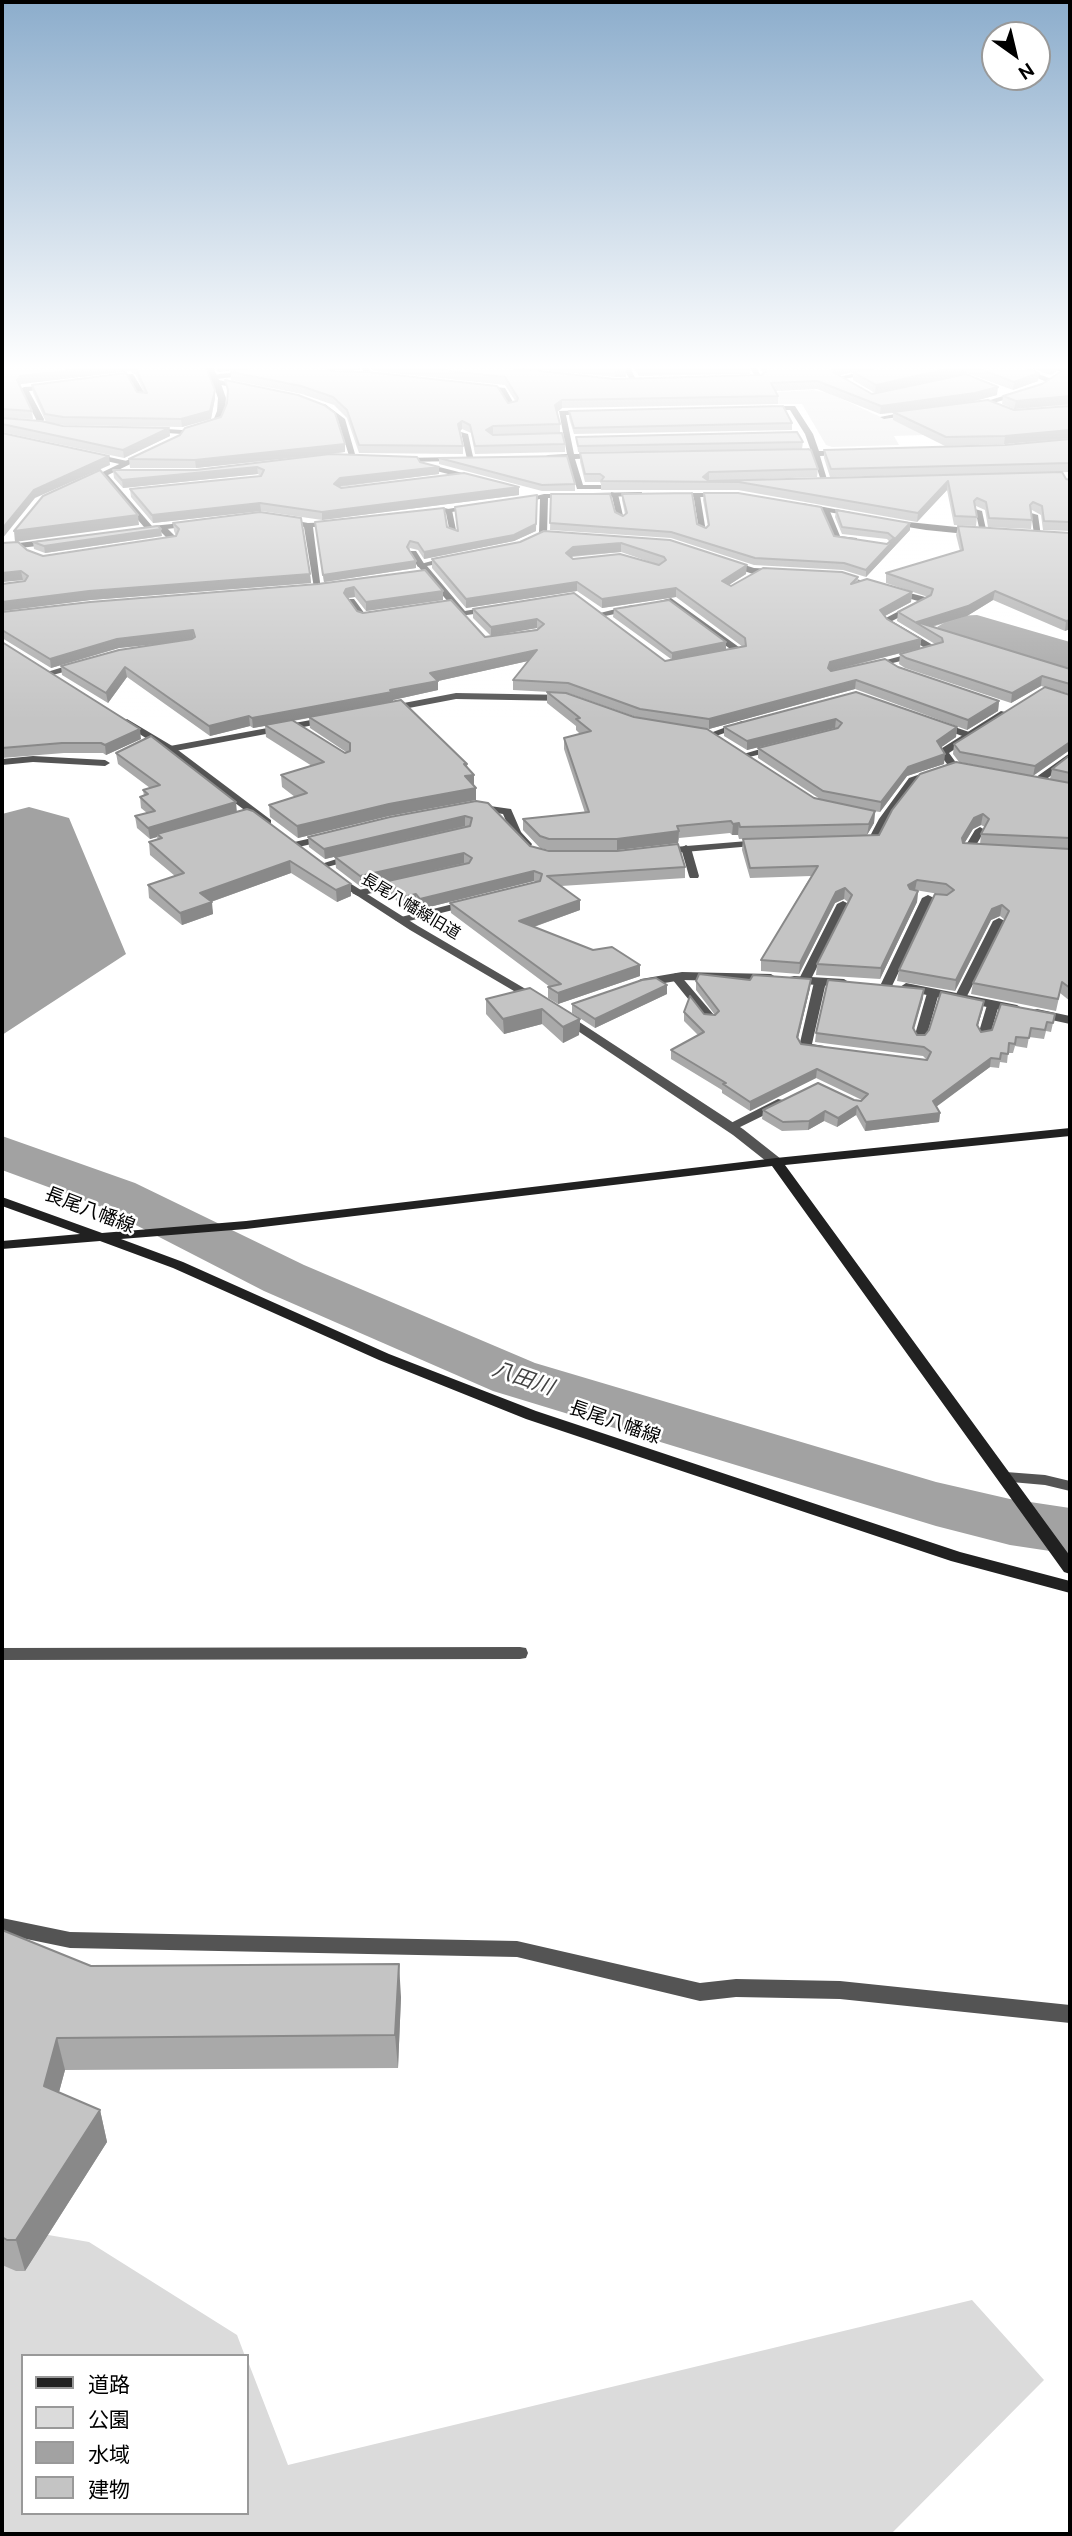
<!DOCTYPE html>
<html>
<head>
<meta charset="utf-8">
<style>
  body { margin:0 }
  #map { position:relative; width:1072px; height:2536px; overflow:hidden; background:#fff; font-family:Ubuntu,"Noto Sans JP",sans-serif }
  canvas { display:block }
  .frame { position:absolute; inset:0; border:4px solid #000; pointer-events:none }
  .legend { position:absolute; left:21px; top:2354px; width:228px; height:161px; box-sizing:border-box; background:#fff; border:2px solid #999; margin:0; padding:9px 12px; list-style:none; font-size:21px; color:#000 }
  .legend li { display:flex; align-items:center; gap:14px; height:35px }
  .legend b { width:35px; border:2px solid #999 }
  .north { position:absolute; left:981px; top:21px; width:70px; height:70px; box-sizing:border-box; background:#fff; border:2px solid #999; border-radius:50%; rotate:146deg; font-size:19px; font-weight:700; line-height:28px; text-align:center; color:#000 }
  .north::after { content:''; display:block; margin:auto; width:24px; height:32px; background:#000; clip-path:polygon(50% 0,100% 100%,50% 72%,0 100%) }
</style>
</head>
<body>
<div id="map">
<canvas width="1072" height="2536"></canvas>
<div class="frame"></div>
<ul class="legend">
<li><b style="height:9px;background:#212121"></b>道路</li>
<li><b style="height:19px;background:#dbdbdb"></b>公園</li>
<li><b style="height:19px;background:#a2a2a2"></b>水域</li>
<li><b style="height:19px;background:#c4c4c4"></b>建物</li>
</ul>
<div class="north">N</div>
</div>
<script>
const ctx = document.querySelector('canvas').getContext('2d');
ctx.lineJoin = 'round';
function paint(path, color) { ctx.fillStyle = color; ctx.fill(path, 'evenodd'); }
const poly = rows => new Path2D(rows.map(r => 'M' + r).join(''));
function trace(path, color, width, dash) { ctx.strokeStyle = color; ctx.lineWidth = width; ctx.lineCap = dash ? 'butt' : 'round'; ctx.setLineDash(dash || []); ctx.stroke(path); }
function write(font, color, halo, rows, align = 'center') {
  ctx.font = font + ' Ubuntu,"Noto Sans JP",sans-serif'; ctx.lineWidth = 5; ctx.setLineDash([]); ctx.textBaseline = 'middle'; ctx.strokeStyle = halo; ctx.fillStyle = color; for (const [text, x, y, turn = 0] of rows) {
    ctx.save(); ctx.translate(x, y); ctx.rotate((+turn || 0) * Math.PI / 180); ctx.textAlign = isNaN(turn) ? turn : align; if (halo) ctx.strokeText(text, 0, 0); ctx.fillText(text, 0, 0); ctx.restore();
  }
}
paint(poly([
  [812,390,829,393,885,419,904,417,924,435,894,436,899,445,832,447,826,445,802,404,772,404,763,393],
  [2,2227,89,2242,237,2335,245,2356,23,2356,23,2513,247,2513,247,2359,288,2465,972,2300,1044,2380,891,2534,2,2534]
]), '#dbdbdb');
paint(poly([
  [977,615,1070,642,1070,677,952,641,937,627,955,616],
  [29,807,69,818,126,954,2,1035,2,814]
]), '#a2a2a2');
paint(poly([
  [2,1136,135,1183,304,1265,535,1363,936,1482,1010,1499,1070,1508,1070,1554,1010,1545,936,1526,493,1391,264,1291,97,1205,2,1170,2,1136]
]), '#a2a2a2');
paint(poly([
  [360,365,367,365,371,373,388,376,384,378,366,377,360,365],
  [622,365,629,365,638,384,632,384,622,365],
  [748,365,755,365,763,380,742,380,742,376,755,376,748,365],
  [869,370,872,374,844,379,852,386,848,388,834,378,869,370],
  [248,371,251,375,216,379,220,381,226,398,225,411,219,424,182,434,151,432,147,430,151,428,182,430,213,421,217,411,218,398,212,381,215,379,211,379,211,375,248,371],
  [478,385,505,388,516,407,509,409,499,392,478,389,478,385],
  [461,432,468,434,474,461,467,459,461,432],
  [91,453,127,461,128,463,124,465,88,457,88,453,91,453],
  [611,492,618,494,624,520,617,518,611,492],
  [693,493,700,495,706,532,699,530,693,493],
  [822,507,829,509,840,536,857,538,857,542,834,540,822,507],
  [445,508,452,510,457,535,450,533,445,508],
  [975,509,982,511,987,534,980,532,975,509],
  [1031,513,1038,515,1041,536,1034,534,1031,513],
  [159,526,165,526,177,538,177,542,158,546,158,542,168,539,159,530,159,526],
  [410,551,416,551,425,565,424,567,418,567,409,553,410,551],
  [79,662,82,663,82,667,49,676,44,673,79,662],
  [456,693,566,695,571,698,566,701,456,699,388,712,383,709,388,706,456,693],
  [327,717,330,718,330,722,170,752,165,749,170,746,327,717],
  [742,721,747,724,745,726,710,738,705,735,742,721],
  [940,722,972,733,973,735,968,738,937,727,935,725,940,722],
  [774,745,779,748,778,750,745,758,740,755,774,745],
  [686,845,691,848,699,876,698,878,690,878,689,876,681,848,686,845],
  [352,854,356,855,356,859,320,869,315,866,352,854],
  [406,880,412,883,410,885,358,896,352,893,354,891,406,880],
  [928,895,934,898,892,986,886,990,882,989,880,986,922,898,928,895],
  [469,900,475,903,473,905,401,923,395,920,397,918,469,900],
  [843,901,849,904,810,981,804,985,800,984,798,981,837,904,843,901],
  [999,918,1005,921,966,998,964,1001,956,1001,954,998,993,921,999,918],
  [676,973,680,975,714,1015,716,1018,714,1021,706,1021,672,979,672,975,676,973],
  [820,978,826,982,812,1044,824,1046,826,1049,820,1053,801,1050,799,1047,814,982,820,978],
  [933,989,939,993,926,1038,924,1041,916,1041,914,1038,927,993,933,989],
  [993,1001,999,1005,990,1035,988,1038,980,1038,978,1035,987,1005,993,1001],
  [778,1099,783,1100,784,1103,783,1106,734,1130,729,1131,723,1127,778,1099]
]), '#545454');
paint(poly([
  [205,365,212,365,219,380,245,387,241,389,212,383,205,365],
  [1006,365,1016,365,1054,380,1047,382,1006,365],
  [1045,365,1055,365,1070,372,1070,376,1045,365],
  [133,374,147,397,146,399,140,399,128,378,111,379,107,377,111,375,133,374],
  [53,385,50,389,29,391,44,419,42,427,2,424,2,420,36,422,36,419,20,389,24,387,53,385],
  [1019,391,1023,393,1022,395,975,408,971,406,1019,391],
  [319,404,325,404,345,419,357,461,350,459,338,420,319,408,319,404],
  [762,406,795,406,813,434,819,451,845,451,845,455,842,455,820,456,829,486,822,484,813,456,793,456,789,454,793,452,811,451,805,434,790,410,762,410,762,406],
  [591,410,591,414,588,414,566,415,574,454,597,454,601,456,597,458,575,459,583,485,607,485,608,487,604,489,577,489,568,459,548,459,544,457,548,455,567,454,559,411,591,410],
  [910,411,914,413,913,415,884,419,880,417,910,411],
  [144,452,151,454,108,475,152,526,191,522,195,524,194,526,139,532,139,528,144,527,102,478,86,484,82,482,144,452],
  [458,457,461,457,461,461,401,462,397,460,401,458,458,457],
  [424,463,478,477,479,479,475,481,421,467,420,465,424,463],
  [639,492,642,492,642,496,593,497,589,495,593,493,639,492],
  [674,493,720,493,724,495,720,497,671,497,671,493,674,493],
  [544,494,569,494,573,496,569,498,548,498,547,534,534,542,528,542,528,538,539,533,540,499,520,503,516,501,544,494],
  [802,503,851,512,855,514,851,516,799,507,799,503,802,503],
  [472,505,475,505,475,509,427,515,423,513,472,505],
  [281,518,308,523,333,522,337,524,333,526,313,527,321,590,314,588,304,527,281,522,281,518],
  [889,520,976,529,980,532,976,535,926,530,889,524,889,520],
  [52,539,55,540,55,544,2,550,2,545,52,539],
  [450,556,453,557,453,561,427,566,465,611,492,606,496,609,495,611,460,616,417,565,450,556],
  [729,560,754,568,774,569,778,572,774,575,753,574,726,565,726,561,729,560],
  [837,574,929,598,929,602,892,621,938,648,938,652,868,669,868,665,927,649,887,626,882,620,918,601,837,578,837,574],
  [671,598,743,650,743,654,725,657,725,653,733,651,669,604,652,607,648,604,671,598],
  [348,599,354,599,365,614,374,612,378,615,360,619,347,601,348,599],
  [632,605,635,606,635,610,600,617,596,614,632,605],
  [1001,711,1009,713,949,753,957,764,973,767,973,771,950,768,938,752,939,750,1001,711],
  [127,719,174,747,271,820,271,824,263,824,166,751,124,724,122,722,127,719],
  [1070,753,1070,761,1040,784,1032,784,1032,780,1070,753],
  [33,756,105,760,110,763,105,766,33,762,2,765,2,759,33,756],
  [932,770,937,773,936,775,917,782,889,819,877,843,857,844,857,840,869,838,879,819,909,778,932,770],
  [476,804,511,809,521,832,532,844,531,846,523,846,512,835,503,814,472,809,472,805,476,804],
  [980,827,985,830,975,847,983,850,978,853,964,852,963,850,975,830,980,827],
  [325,835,330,838,329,840,294,848,289,845,290,843,325,835],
  [760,840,764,841,764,845,662,854,657,851,662,848,760,840],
  [337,875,418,926,541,998,539,1001,531,1001,410,930,333,880,331,878,337,875],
  [682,972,771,974,777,978,771,982,682,980,641,987,635,983,641,979,682,972],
  [794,976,844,979,850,983,844,987,790,983,790,977,794,976],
  [906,983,1017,1005,1023,1009,1017,1013,902,990,900,987,906,983],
  [1037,1009,1070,1016,1070,1024,1033,1016,1031,1013,1033,1010,1037,1009],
  [564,1012,743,1129,781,1159,783,1162,781,1165,771,1165,733,1135,560,1019,558,1016,564,1012],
  [1006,1472,1045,1475,1070,1481,1070,1491,1045,1485,1000,1481,998,1477,1000,1473,1006,1472],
  [520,1647,526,1648,528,1653,526,1658,520,1659,2,1660,2,1648,520,1647],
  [2,1918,70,1932,517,1941,700,1983,736,1979,840,1981,1070,2005,1070,2023,840,1999,736,1997,700,2001,517,1957,70,1948,2,1934,2,1918]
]), '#545454');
paint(poly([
  [1070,1128,1070,1136,785,1165,1070,1556,1070,1574,1064,1572,772,1166,246,1229,121,1239,183,1262,389,1354,536,1411,960,1552,1070,1581,1070,1593,951,1561,526,1419,379,1360,173,1268,100,1241,2,1249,2,1241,80,1234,2,1206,2,1197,102,1233,246,1221,776,1158,1070,1128]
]), '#212121');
paint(poly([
  [2,365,205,365,215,390,215,398,211,419,182,427,64,425,46,422,33,393,32,385,144,393,136,375,130,371,21,384,20,386,32,411,33,419,2,418],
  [214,365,359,365,360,370,330,370,508,403,516,402,505,385,373,371,369,365,483,365,615,379,761,375,763,373,757,365,1020,365,1038,381,1013,390,967,373,875,393,853,380,853,372,871,368,839,375,872,394,997,395,975,401,1014,410,1070,406,1070,439,1004,444,945,446,893,420,893,413,880,414,817,389,776,391,778,396,778,404,562,408,557,412,560,424,560,433,492,435,565,444,565,452,475,454,471,433,462,429,460,431,463,446,463,454,359,453,347,418,334,405,302,394,231,380,231,372,247,368,218,372],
  [487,365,624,365,626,369,626,377,615,377],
  [632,365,751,365,751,366,750,374,639,376],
  [1024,365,1070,365,1070,405,1014,409,1002,404,1003,396,1042,384,1066,369,1063,367,1050,375],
  [225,380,345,444,345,452,331,454,420,462,439,474,340,487,519,495,322,520,261,511,153,523,131,497,130,489,260,476,258,474,123,488,114,478,113,470,196,470,311,456,196,468,130,468,129,459,221,417,227,403,228,395],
  [569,411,792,423,792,430,574,434,569,418],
  [2,418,63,426,169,428,170,436,124,458,2,432],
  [576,437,803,442,802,449,578,452],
  [1070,439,1070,472,830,477,824,458,824,450,1005,445],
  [580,453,818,469,817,477,709,481,1066,479,1070,480,1070,531,1043,530,1041,515,1032,510,1031,511,1032,520,1031,529,988,527,985,510,976,506,975,507,977,517,976,526,954,525,947,490,917,522,738,490,601,490,601,484,600,482,585,482,580,462],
  [439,458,575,484,575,491,542,491,439,464],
  [704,493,834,536,887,544,890,542,887,539,842,534,835,517,836,510,910,530,866,577,843,570,754,565,671,538,550,530,551,494,615,512,623,516,625,514,622,500,622,494,706,528,708,526,703,500],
  [455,507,536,531,514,541,424,559,418,550,410,548,409,551,416,568,324,582,315,522,447,527,457,530],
  [173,523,310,574,311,583,91,600,2,611,2,584,24,581,23,580,2,582,27,550,43,556,176,536,174,531],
  [958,526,1070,533,1070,629,1065,631,993,600,967,616,932,627,1070,669,1070,694,1041,686,1011,703,905,668,899,664,900,654,935,644,897,621,898,612,928,597,886,583,886,573,960,551,956,535],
  [162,536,45,553,34,549,33,542],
  [670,540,746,574,729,585,731,586,858,577,858,582,912,592,911,602,885,616,887,619,921,639,920,648,832,671,898,667,999,701,998,711,967,730,855,689,709,729,647,720,814,798,820,799,758,758,758,748,837,729,835,728,747,750,724,736,724,727,856,692,957,727,956,737,941,747,944,764,907,776,880,812,873,811,875,811,874,823,867,835,739,839,738,835,732,835,730,833,679,838,678,843,617,850,549,850,540,848,523,830,523,819,585,813,564,749,564,738,580,734,576,730,576,726,547,703,547,692,639,718,568,693,513,690,513,680,528,661,438,681,438,690,393,700,393,702,467,768,474,786,476,788,476,800,389,816,298,838,270,817,269,805,295,797,282,787,281,775,312,766,266,737,265,726,253,728,250,726,210,736,127,677,108,703,62,675,61,666,174,642,119,648,51,668,2,638,2,612,318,584,443,591,443,600,366,611,355,597,348,598,357,611,363,613,485,637,538,629,537,628,491,636,473,618,473,609,574,593,665,661,671,659,613,617,614,609,726,650,743,647,676,597,602,608,577,591,466,608,432,568,432,559,520,542],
  [621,552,659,565,573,559,572,557],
  [309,718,310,728,346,752,345,753,293,721],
  [2,642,141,739,106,755,103,753,64,753,2,758],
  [1070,695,1033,776,959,762,953,754,954,744],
  [116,753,237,812,351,884,351,896,337,902,291,873,211,902,213,914,182,925,149,898,148,885,175,876,150,855,149,842,158,840,157,837,150,839,137,828,135,816,147,813,141,808,140,797,144,796,143,790,150,788,118,764],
  [1070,755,1070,849,1030,847,1070,849,1070,1001,1060,993,1056,1011,971,994,973,983,1005,920,1000,916,991,920,955,991,897,981,899,970,945,895,915,890,918,891,917,902,880,979,816,975,817,964,848,902,844,899,835,903,799,974,761,971,761,960,811,876,750,878,742,850,743,839,879,835,1050,779,1052,769],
  [981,825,985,827,981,834,980,844,964,843,973,829],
  [476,801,530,846,549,851,685,867,685,878,561,886,580,910,534,927,593,950,640,965,640,976,558,1004,548,998,548,987,550,987,451,913,450,903,535,882,534,881,421,909,416,905,403,908,389,892,388,881,465,864,361,887,336,868,335,857,467,827,325,859,309,847,308,837],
  [811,979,810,988,798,1039,801,1044,927,1060,923,1056,815,1042,816,1033,923,998,914,1030,917,1035,925,1035,984,1001,978,1027,981,1032,992,1030,1055,1014,1051,1032,1046,1031,1044,1039,1029,1037,1027,1048,1015,1046,1013,1053,1008,1053,1007,1063,1000,1062,999,1068,990,1067,936,1106,940,1113,939,1122,865,1131,856,1115,837,1127,824,1121,808,1130,782,1131,762,1119,763,1110,862,1100,816,1078,750,1111,722,1093,722,1090,671,1059,671,1050,698,1035,684,1021,684,1012,715,1015,696,990,696,981],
  [530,988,580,1019,579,1035,563,1043,542,1024,504,1034,486,1014,486,999],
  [667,994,595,1028,572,1013,572,1004],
  [2,1930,91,1966,401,1997,398,2068,65,2070,59,2092,100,2110,107,2142,25,2271,16,2271,2,2265]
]), '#a9a9a9');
paint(poly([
  [114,365,129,365,130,371,21,384,19,388,17,380,20,376],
  [217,365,247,365,248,368,218,372],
  [324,365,331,365,331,369,325,373],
  [849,365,871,365,871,368,832,377,832,369],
  [965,365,968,365,967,373,875,393,876,385],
  [1054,365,1063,365,1063,367,1050,375,1051,367],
  [615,369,626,369,626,377,615,377],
  [1039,373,1038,381,1013,390,1014,382],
  [998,387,997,395,974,401,880,414,881,406],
  [215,390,215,398,211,419,182,427,181,419],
  [1070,396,1070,404,1014,409,1016,401],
  [562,400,562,408,555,414,555,405],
  [462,421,462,429,458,433,458,424],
  [493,426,493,434,487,438,486,430],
  [169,428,170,436,124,458,123,450],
  [1070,430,1070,438,1004,444,1005,436],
  [345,444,345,452,196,468,195,460],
  [109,456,110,465,35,498,2,539,2,529,34,490],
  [257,467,258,474,123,488,122,480],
  [439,467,439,474,341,486,335,492,334,484,340,478],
  [709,472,709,480,703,477],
  [948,481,947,490,917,522,918,513],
  [519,487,519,495,322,520,322,512],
  [537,495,536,531,514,541,424,559,424,552],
  [260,503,261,511,153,523,152,515],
  [138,515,139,525,15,542,14,531],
  [910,523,910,530,866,577,866,570],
  [161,529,162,536,45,553,44,546],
  [621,543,621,552,573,556,566,562,566,553,573,547],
  [416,561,416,568,324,582,323,575],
  [747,565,746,574,721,590,722,581],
  [21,571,23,580,2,582,2,573],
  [310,574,311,583,91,600,2,611,2,602,89,591],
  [577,582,577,591,466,608,466,599],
  [354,587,355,597,346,598,344,593,346,589],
  [676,588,676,597,602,608,602,599],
  [443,591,443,600,366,611,366,602],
  [995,591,993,600,967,616,926,628,917,623],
  [912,592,911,602,879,619,880,610],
  [537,619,537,628,491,636,491,627],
  [1070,620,1070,629,1065,631,1066,621],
  [193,630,194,640,119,648,51,668,50,659,117,639],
  [921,639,920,648,829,671,828,668,830,662],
  [726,642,726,650,672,660,672,653],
  [537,650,537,659,438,681,438,690,393,700,393,702,253,728,252,718,390,690,430,673],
  [125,667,127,677,108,703,106,693],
  [1042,676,1041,686,1011,703,1012,693],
  [856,680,855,689,709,729,709,719],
  [999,701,998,711,967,730,968,720],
  [249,716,250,726,210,736,209,726],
  [836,719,835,728,747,750,747,741],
  [957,727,956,737,936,751,937,741],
  [140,729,141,739,106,755,105,745],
  [1070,742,1070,750,1033,776,1035,766],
  [945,754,944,764,907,776,880,812,881,802,908,767],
  [464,764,467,764,468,776,474,775,474,787,465,788],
  [476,788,476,800,389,816,298,838,297,826,389,804],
  [236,802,237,813,157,834,157,837,150,839,148,828],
  [875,811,874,823,867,835,869,824],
  [983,814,981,825,973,829,961,849,962,838,974,818],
  [465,816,465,826,325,859,324,849],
  [739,823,738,835,732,835,733,824],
  [679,831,678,843,617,850,617,839],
  [464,853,464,863,361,887,360,876],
  [290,861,291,873,202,905,200,893],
  [534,871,534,881,421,909,420,899],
  [917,880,915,890,906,896,908,885],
  [351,884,351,896,337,902,336,890],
  [845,888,844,899,835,903,799,974,800,963,836,892],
  [918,891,917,902,880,979,881,968],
  [416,894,416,905,403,908,403,897],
  [580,900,580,910,519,932,519,921],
  [212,902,213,914,182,925,180,913],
  [1002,905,1000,916,991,920,955,991,956,980,992,909],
  [640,965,640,976,558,1004,558,993],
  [811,979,810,988,796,1046,797,1037],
  [667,985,667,994,595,1028,595,1019],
  [924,989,923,998,911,1037,913,1028],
  [984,1001,983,1009,975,1034,977,1025],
  [542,1009,542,1024,504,1034,503,1019],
  [580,1019,579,1035,563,1043,563,1027],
  [991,1058,990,1067,932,1110,933,1101],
  [817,1069,816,1078,750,1111,750,1102],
  [857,1106,856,1115,837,1127,838,1118],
  [825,1111,824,1121,808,1130,809,1121],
  [940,1113,939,1122,865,1131,866,1122],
  [399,1964,401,1997,398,2068,395,2035],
  [57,2038,65,2070,52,2118,44,2086],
  [100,2110,107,2142,25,2271,16,2240]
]), '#898989');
const building = poly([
  [2,365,114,365,20,376,17,380,32,411,2,409,2,365],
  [132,365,205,365,215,390,210,411,181,419,63,417,45,414,32,385,126,373,137,392,147,393,135,367,132,365],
  [251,365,324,365,330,371,368,372,497,386,508,403,517,401,518,398,505,377,395,365,483,365,615,379,761,375,767,371,763,365,849,365,832,369,833,372,872,394,966,374,998,387,975,393,881,406,817,381,771,383,778,396,562,400,555,405,560,424,493,426,486,430,493,435,562,433,565,444,475,446,470,425,462,421,458,424,463,446,359,445,347,410,333,397,301,386,231,372,253,367,251,365],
  [570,365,624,365,626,369,615,369,570,365],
  [637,365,751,365,751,366,639,368,637,365],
  [874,365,965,365,876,385,853,372,875,368,874,365],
  [969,365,1020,365,1039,373,1014,382,969,365],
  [1070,366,1070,396,1016,401,1003,396,1042,384,1070,366],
  [225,380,298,395,324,405,335,413,345,444,195,460,129,459,180,435,185,428,221,417,227,403,228,390,225,380],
  [988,400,1014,410,1070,406,1070,430,1005,436,946,437,893,412,988,400],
  [783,406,792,423,574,428,569,411,783,406],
  [2,418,41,421,63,426,169,428,123,450,2,424,2,418],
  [797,432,803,442,578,446,576,437,797,432],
  [2,433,109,456,34,490,2,529,2,433],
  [1070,439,1070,463,831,469,824,450,1005,445,1070,439],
  [808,449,811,450,818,469,709,472,703,477,709,481,1062,472,1066,479,1070,480,1070,522,1044,521,1042,506,1033,502,1030,505,1032,520,989,518,986,502,977,498,974,501,977,517,955,516,948,481,918,513,739,482,601,481,604,477,600,474,585,474,580,453,808,449],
  [330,454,417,457,420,462,439,467,340,478,334,484,341,488,464,473,519,487,322,512,260,503,152,515,130,489,261,476,264,470,257,467,122,480,113,470,196,470,330,454],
  [567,456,575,484,542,485,439,458,567,456],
  [100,470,138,515,14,531,43,496,100,470],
  [692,493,697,524,706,528,709,525,704,493,738,493,821,507,834,536,887,544,894,538,888,533,842,527,836,510,910,523,866,570,844,563,755,558,671,532,550,523,551,494,610,494,615,512,623,516,627,513,622,494,692,493],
  [537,495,536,524,514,535,424,552,418,543,410,541,407,547,416,561,323,575,315,522,444,508,447,527,458,531,455,507,537,495],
  [260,512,301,518,310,574,89,591,2,602,2,584,25,581,28,576,21,571,2,573,2,543,18,542,27,550,43,556,176,536,179,529,173,523,260,512],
  [158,526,161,529,44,546,33,542,158,526],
  [958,526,1070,533,1070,620,1066,621,995,591,968,606,917,622,1070,669,1070,684,1042,676,1012,693,906,658,900,654,943,642,942,638,898,612,931,595,933,589,886,573,963,550,958,526],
  [544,531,670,540,747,565,722,581,731,586,763,568,842,572,858,577,851,584,867,579,912,592,880,610,887,619,921,639,830,662,828,668,831,671,885,659,898,667,999,701,968,720,856,680,709,719,640,709,568,683,513,680,537,650,430,673,438,681,390,690,392,692,252,718,249,716,209,726,125,667,106,693,61,666,119,650,192,639,195,637,193,630,117,639,50,659,2,630,2,612,90,602,318,584,425,570,443,591,366,602,354,587,346,589,344,593,357,611,363,613,451,600,485,637,537,630,544,624,537,619,491,627,473,609,574,593,665,661,746,646,745,638,676,588,602,599,577,582,466,599,432,559,520,542,544,531],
  [621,543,664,557,666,560,659,565,620,554,573,559,566,553,573,547,621,543],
  [669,600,726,642,672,653,614,609,669,600],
  [2,642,140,729,105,745,101,743,62,743,2,748,2,642],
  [1045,687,1070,695,1070,742,1035,766,960,752,954,744,1045,687],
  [547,692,566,693,634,717,707,729,814,798,875,811,869,824,740,827,739,823,733,824,731,821,677,826,679,831,617,839,549,839,540,836,523,819,589,812,564,738,591,731,576,719,580,718,547,692],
  [856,692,957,727,937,741,945,754,908,767,881,802,823,791,758,748,838,728,842,723,836,719,747,741,724,727,856,692],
  [401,700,467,764,464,764,474,775,465,776,476,788,389,804,297,826,269,805,307,793,281,775,324,762,265,725,292,720,345,753,350,751,350,743,309,717,401,700],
  [151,736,236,802,148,828,135,816,155,811,140,797,148,794,143,790,160,785,116,753,151,736],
  [1070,755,1070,773,1052,769,1070,755],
  [956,762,1070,783,1070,838,981,834,989,819,983,814,974,818,962,838,963,843,1070,849,1070,988,1062,982,1058,999,973,983,1009,911,1002,905,992,909,956,980,899,970,935,894,947,895,954,890,946,884,917,880,908,885,910,889,918,891,881,968,817,964,852,895,845,888,836,892,800,963,761,960,818,866,750,868,743,839,879,835,892,810,920,774,956,762],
  [476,801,488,803,530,846,549,851,617,851,678,844,685,867,547,876,580,900,519,921,593,950,612,947,640,965,558,993,548,987,561,984,450,903,540,881,542,874,534,871,420,899,416,894,403,897,388,881,469,863,472,858,464,853,360,876,335,857,470,826,472,818,465,816,324,849,308,837,390,817,476,801],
  [247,809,253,811,351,884,336,890,290,861,200,893,212,902,180,913,148,885,184,873,149,842,162,838,157,834,247,809],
  [699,974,750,980,753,975,811,979,797,1037,801,1044,927,1060,931,1052,924,1047,816,1033,828,980,924,989,913,1028,917,1035,925,1035,929,1030,941,992,984,1001,977,1025,981,1032,992,1030,1001,1004,1055,1014,1053,1023,1047,1022,1045,1030,1031,1028,1029,1038,1016,1037,1015,1044,1009,1043,1008,1054,1001,1053,1000,1059,991,1058,933,1101,940,1113,866,1122,857,1106,838,1118,825,1111,809,1121,783,1122,763,1110,818,1083,854,1100,861,1101,868,1094,817,1069,750,1102,723,1084,726,1083,671,1050,704,1032,684,1012,690,996,704,1014,715,1015,719,1011,696,981,699,974],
  [656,978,667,985,595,1019,572,1004,642,980,656,978],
  [530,988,580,1019,563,1027,542,1009,503,1019,486,999,530,988],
  [2,1930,91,1966,399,1964,395,2035,57,2038,44,2086,100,2110,16,2240,7,2240,2,2237,2,1930]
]);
paint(building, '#c4c4c4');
trace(building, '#898989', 2);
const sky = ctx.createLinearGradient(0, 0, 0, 720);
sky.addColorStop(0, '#8cadcc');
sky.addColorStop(0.51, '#fff');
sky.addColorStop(1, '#ffffff00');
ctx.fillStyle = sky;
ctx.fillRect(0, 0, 1072, 720);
write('16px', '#000', '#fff', [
  ["長尾八幡線旧道",411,906,31]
]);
write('19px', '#000', '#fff', [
  ["長尾八幡線",90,1210,21],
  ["長尾八幡線",615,1422,19]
]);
write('italic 21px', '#434343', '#fff', [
  ["八田川",523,1378,19]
]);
</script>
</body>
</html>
